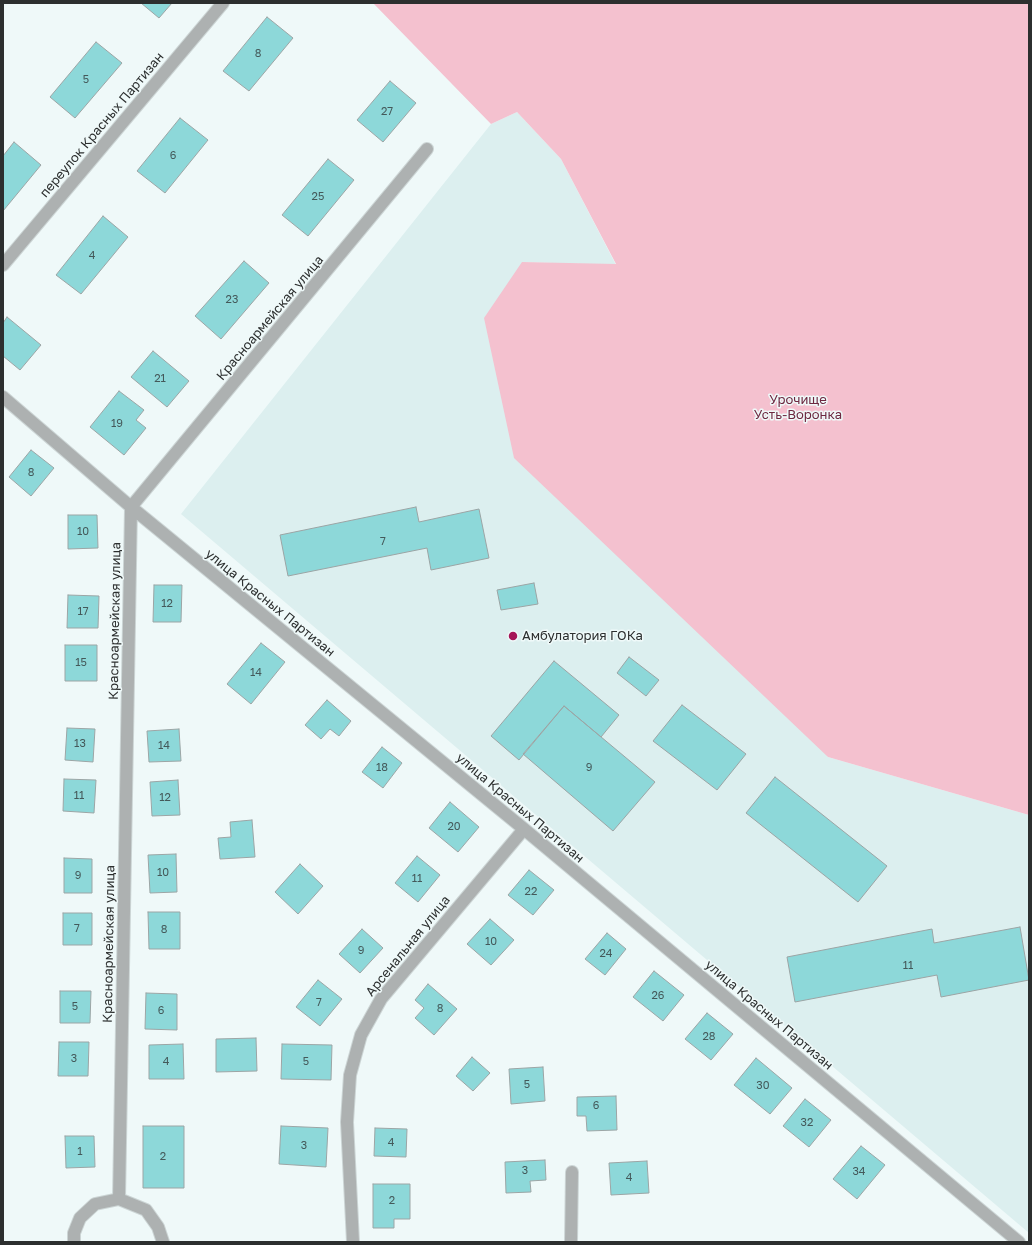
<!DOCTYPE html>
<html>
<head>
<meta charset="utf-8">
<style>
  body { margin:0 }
  #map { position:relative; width:1032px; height:1245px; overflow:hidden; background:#eff9f9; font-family:"Golos Text",sans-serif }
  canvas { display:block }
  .frame { position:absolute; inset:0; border:4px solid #2c2f2f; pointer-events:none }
</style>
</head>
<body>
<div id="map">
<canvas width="1032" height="1245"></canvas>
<div class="frame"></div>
</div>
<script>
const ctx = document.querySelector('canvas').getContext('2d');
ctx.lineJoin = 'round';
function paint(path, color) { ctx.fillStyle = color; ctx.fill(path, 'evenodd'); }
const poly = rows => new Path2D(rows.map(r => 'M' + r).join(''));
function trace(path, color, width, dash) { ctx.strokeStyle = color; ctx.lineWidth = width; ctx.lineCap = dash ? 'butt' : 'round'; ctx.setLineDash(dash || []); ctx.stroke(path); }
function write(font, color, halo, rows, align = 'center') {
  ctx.font = font + ' "Golos Text",sans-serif'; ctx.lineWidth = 3; ctx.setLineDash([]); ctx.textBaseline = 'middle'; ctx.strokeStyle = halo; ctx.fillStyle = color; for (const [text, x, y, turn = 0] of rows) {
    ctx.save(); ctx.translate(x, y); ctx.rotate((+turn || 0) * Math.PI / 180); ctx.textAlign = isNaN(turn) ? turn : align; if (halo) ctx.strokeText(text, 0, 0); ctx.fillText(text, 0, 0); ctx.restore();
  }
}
paint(poly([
  [517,112,561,159,616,265,522,262,828,757,1029,815,1029,1233,181,514,491,124]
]), '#dcefef');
paint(poly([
  [373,3,1029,3,1029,815,828,757,514,458,484,318,522,262,616,264,561,159,517,112,491,124]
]), '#f4c1cf');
const building = poly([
  [141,3,172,3,159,18,141,3],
  [267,17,293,38,249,91,223,71,267,17],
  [96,42,122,63,75,118,50,97,96,42],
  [390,81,416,103,383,142,357,120,390,81],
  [180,118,208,140,165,193,137,171,180,118],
  [14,142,41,165,3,211,3,156,14,142],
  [328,159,354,180,308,236,282,215,328,159],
  [103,216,128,237,81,294,56,275,103,216],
  [244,261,269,283,221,339,195,316,244,261],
  [7,317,41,345,20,370,3,356,3,323,7,317],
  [153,351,189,381,167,407,131,377,153,351],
  [119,391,144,410,136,420,146,428,124,455,90,427,119,391],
  [31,450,54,468,31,496,9,477,31,450],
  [416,507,419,522,479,509,489,558,431,570,427,548,288,576,280,535,416,507],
  [68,515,97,515,98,548,68,549,68,515],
  [534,583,538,604,501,610,497,590,534,583],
  [154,585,182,585,181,622,153,622,154,585],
  [68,595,99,596,98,628,67,628,68,595],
  [261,643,285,662,251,704,227,684,261,643],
  [65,645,97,645,97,681,65,681,65,645],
  [629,657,659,680,646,696,617,673,629,657],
  [554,661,619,715,601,737,564,706,519,760,491,736,554,661],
  [327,700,351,721,339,736,330,729,321,739,305,725,327,700],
  [682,705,746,754,717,790,653,741,682,705],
  [564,706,655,782,613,831,523,754,564,706],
  [67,728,95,729,93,762,65,760,67,728],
  [179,729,181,761,149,762,147,731,179,729],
  [382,747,402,763,383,788,362,772,382,747],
  [775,777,887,866,858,902,746,813,775,777],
  [64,779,96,780,94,813,63,811,64,779],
  [178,780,180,815,152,816,150,782,178,780],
  [450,802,479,827,458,852,429,828,450,802],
  [252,820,255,857,220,859,218,838,231,837,230,822,252,820],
  [176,854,177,892,150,893,148,855,176,854],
  [417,856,440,875,418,902,395,883,417,856],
  [64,858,92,859,92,893,64,893,64,858],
  [300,864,323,886,298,914,275,892,300,864],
  [529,870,554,890,533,915,508,895,529,870],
  [148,912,180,912,180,949,149,949,148,912],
  [63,913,92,913,92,945,63,945,63,913],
  [490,919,514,940,491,965,467,944,490,919],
  [1020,927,1029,980,941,997,937,975,795,1002,787,957,932,929,934,943,1020,927],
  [362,929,383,948,360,973,339,954,362,929],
  [607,933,626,949,605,975,585,959,607,933],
  [654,971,684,995,663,1021,633,997,654,971],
  [318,980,342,999,320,1026,296,1007,318,980],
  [428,984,457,1009,434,1035,415,1018,424,1008,415,1000,428,984],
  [60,991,91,991,90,1023,60,1023,60,991],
  [146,993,177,994,177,1030,145,1029,146,993],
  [707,1013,733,1034,711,1060,685,1039,707,1013],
  [256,1038,257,1071,216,1072,216,1039,256,1038],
  [59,1042,89,1042,88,1076,58,1076,59,1042],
  [183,1044,184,1079,149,1079,149,1045,183,1044],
  [282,1044,332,1045,331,1080,281,1079,282,1044],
  [472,1057,490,1073,473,1091,456,1076,472,1057],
  [756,1058,792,1088,770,1114,734,1085,756,1058],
  [543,1067,545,1101,511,1104,509,1069,543,1067],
  [616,1096,617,1130,587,1131,586,1116,577,1116,577,1097,616,1096],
  [805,1099,831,1120,809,1147,783,1126,805,1099],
  [143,1126,184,1126,184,1188,143,1188,143,1126],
  [281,1126,328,1128,326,1167,279,1164,281,1126],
  [375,1128,407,1129,406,1157,374,1156,375,1128],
  [65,1136,94,1136,95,1167,66,1168,65,1136],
  [861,1146,885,1165,857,1199,833,1179,861,1146],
  [545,1160,546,1180,530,1181,531,1192,506,1193,505,1162,545,1160],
  [647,1161,649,1193,611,1195,609,1163,647,1161],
  [373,1184,410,1184,410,1219,394,1219,394,1228,373,1228,373,1184]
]);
paint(building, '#8dd8d9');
trace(building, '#9ca5a5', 1);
const minor = poly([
  [3,265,223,3],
  [3,397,131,507,524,829,1019,1242],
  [119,1199,131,507,427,149],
  [74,1242,74,1233,80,1218,95,1204,119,1199,146,1210,158,1227,163,1242],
  [353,1242,347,1122,350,1075,361,1035,381,999,524,829],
  [571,1242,572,1172]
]);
trace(minor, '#ccd5d5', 14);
trace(minor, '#adb1b1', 12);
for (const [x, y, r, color] of [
  [513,636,5,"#a51557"]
]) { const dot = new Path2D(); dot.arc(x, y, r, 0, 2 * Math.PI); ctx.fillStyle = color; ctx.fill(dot); trace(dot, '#eff9f9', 1.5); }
write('11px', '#44595a', null, [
  ["8",258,54],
  ["5",86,80],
  ["27",387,112],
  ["6",173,156],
  ["25",318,197],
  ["4",92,256],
  ["23",232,300],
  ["21",160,379],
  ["19",117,424],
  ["8",31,473],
  ["10",83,532],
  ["7",383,542],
  ["12",167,604],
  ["17",83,612],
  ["15",81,663],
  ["14",256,673],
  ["13",80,744],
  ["14",164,746],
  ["18",382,768],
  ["9",589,768],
  ["11",79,796],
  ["12",165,798],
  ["20",454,827],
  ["10",163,873],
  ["9",78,876],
  ["11",417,879],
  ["22",531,892],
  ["7",77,929],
  ["8",164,930],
  ["10",491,942],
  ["9",361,951],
  ["24",606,954],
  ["11",908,966],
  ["26",658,996],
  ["7",319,1003],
  ["5",75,1007],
  ["8",440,1009],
  ["6",161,1011],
  ["28",709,1037],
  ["3",74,1059],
  ["4",166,1062],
  ["5",306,1062],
  ["5",527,1085],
  ["30",763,1086],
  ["6",596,1106],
  ["32",807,1123],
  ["4",391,1143],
  ["3",304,1146],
  ["1",80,1152],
  ["2",163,1157],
  ["3",525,1171],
  ["34",859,1172],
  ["4",629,1178],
  ["2",392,1201]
]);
write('13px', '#2c2f2f', '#eff9f9', [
  ["переулок Красных Партизан",102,125,-50],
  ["Красноармейская улица",270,318,-50],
  ["улица Красных Партизан",270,603,39],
  ["Красноармейская улица",115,621,-89],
  ["улица Красных Партизан",520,808,40],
  ["Красноармейская улица",109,944,-89],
  ["Арсенальная улица",408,946,-51],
  ["улица Красных Партизан",769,1015,40]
]);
write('13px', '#6d2740', '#eff9f9', [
  ["Урочище",798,400],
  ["Усть-Воронка",798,415]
]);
write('13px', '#2c2f2f', '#eff9f9', [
  ["Амбулатория ГОКа",522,636]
], 'left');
</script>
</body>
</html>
